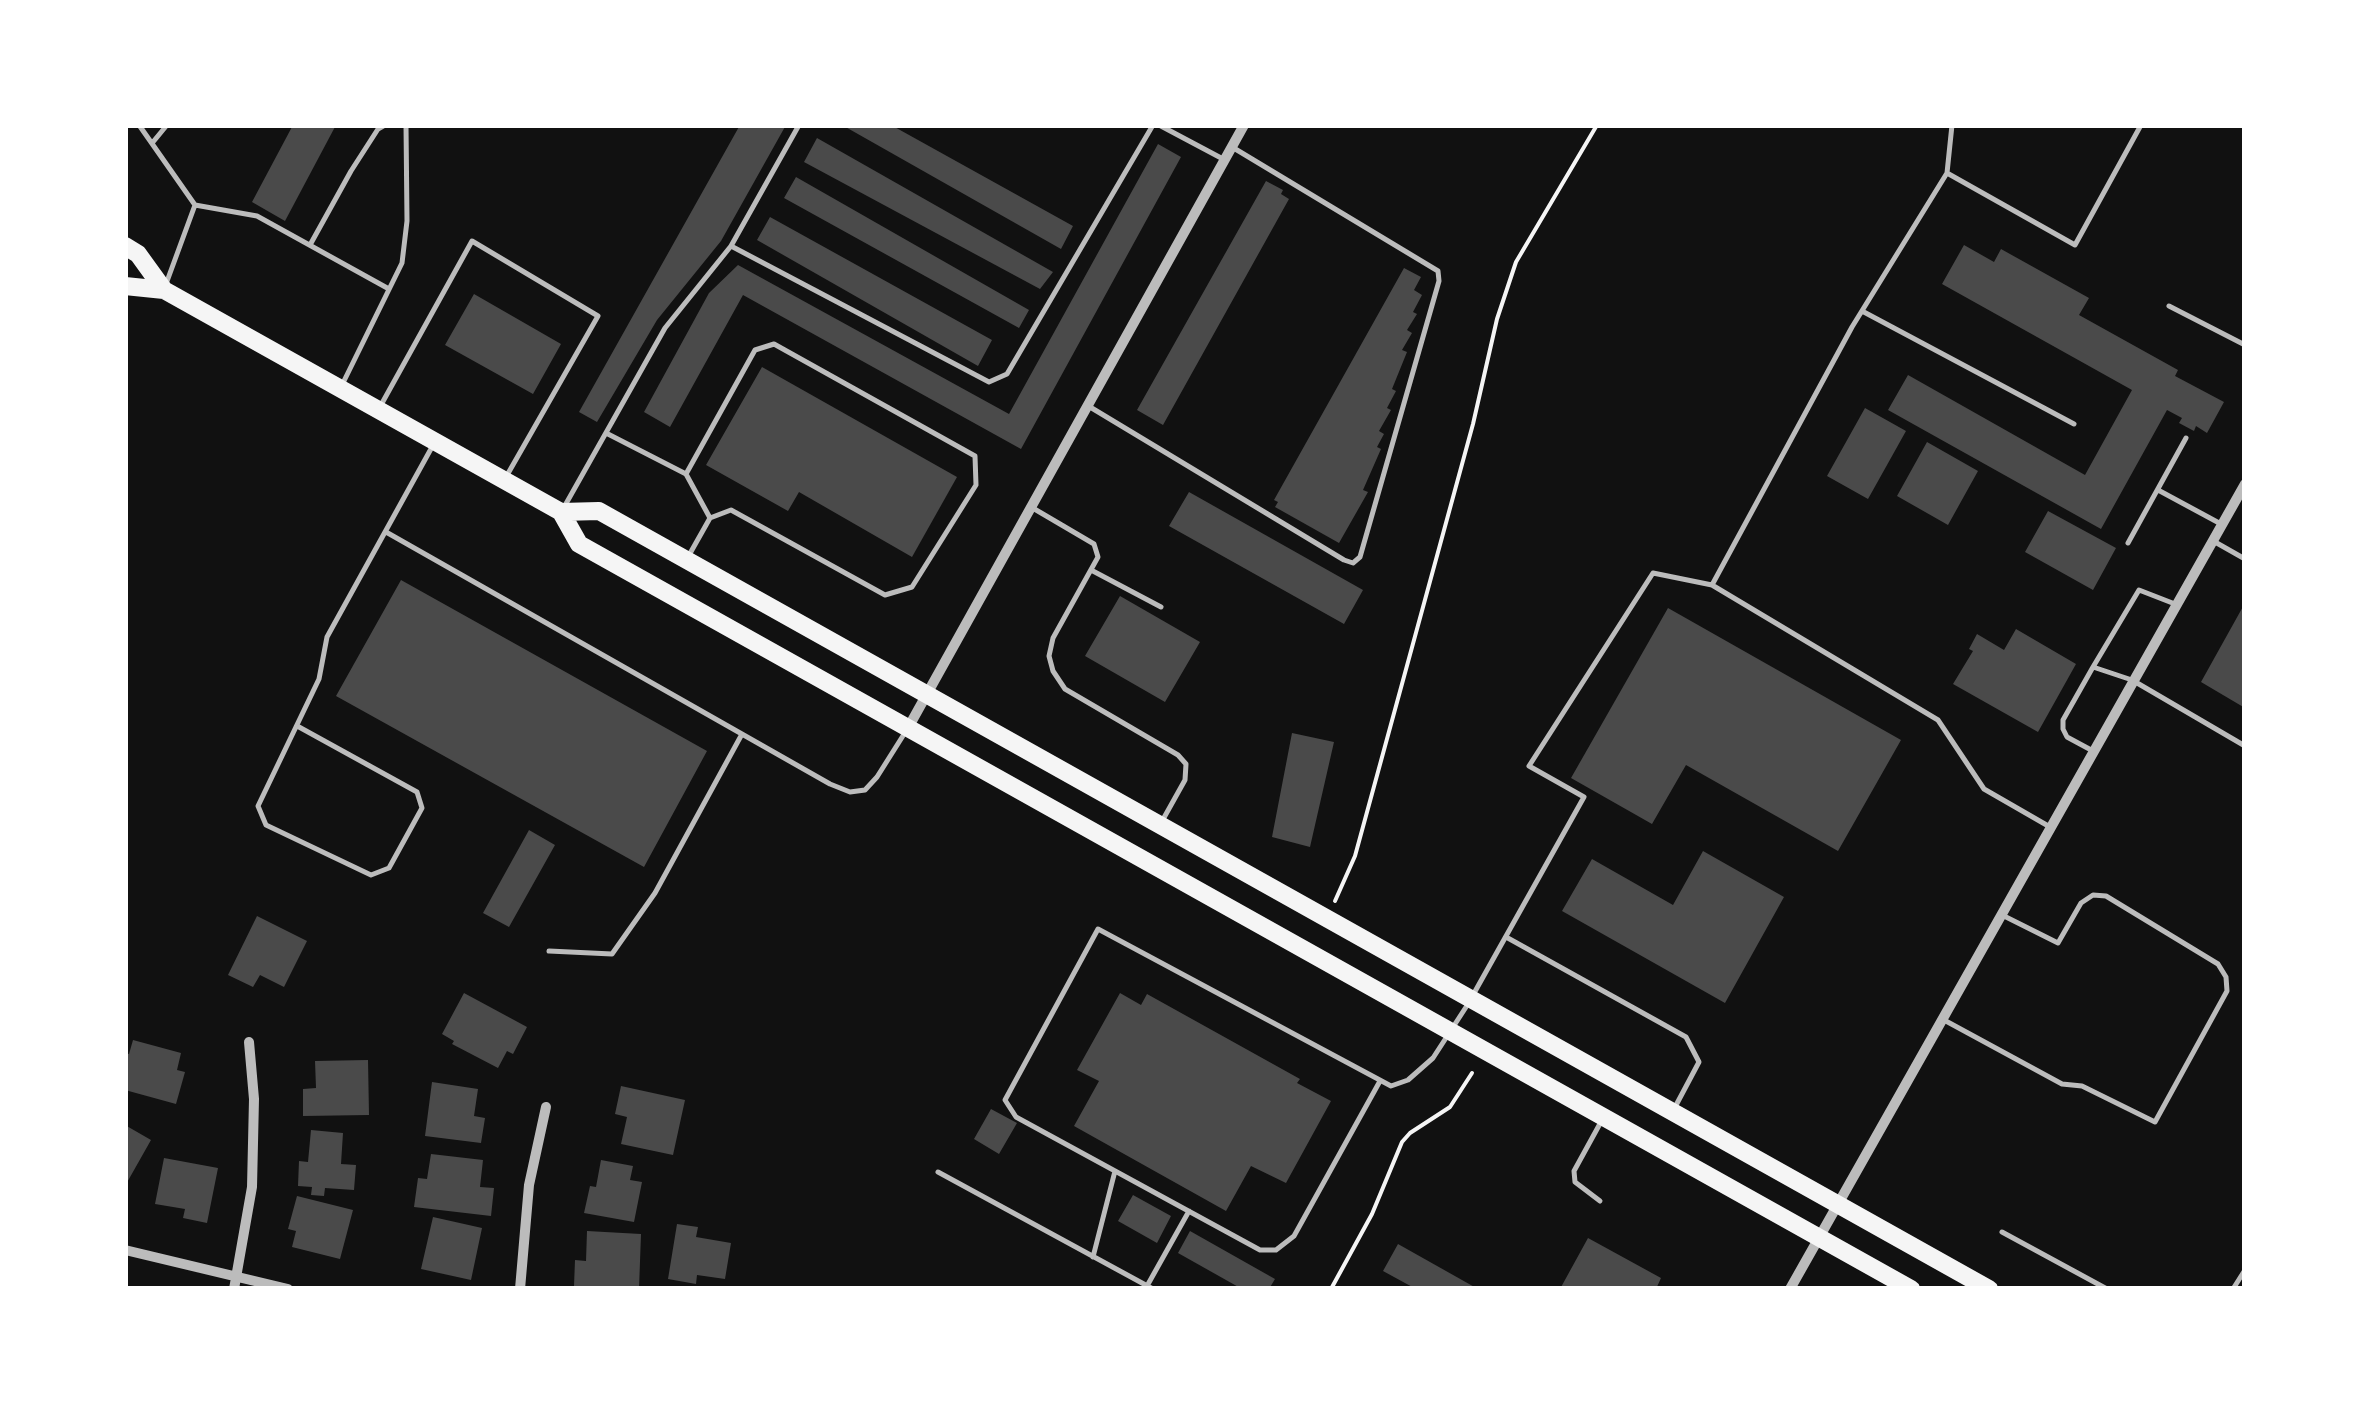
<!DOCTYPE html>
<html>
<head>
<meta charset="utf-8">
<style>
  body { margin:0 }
  #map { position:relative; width:2370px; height:1414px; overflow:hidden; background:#111; font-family:"Sofia Sans Condensed",sans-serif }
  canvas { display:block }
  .frame { position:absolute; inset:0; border:128px solid #fff; pointer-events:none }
</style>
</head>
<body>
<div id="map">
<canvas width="2370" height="1414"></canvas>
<div class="frame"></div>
</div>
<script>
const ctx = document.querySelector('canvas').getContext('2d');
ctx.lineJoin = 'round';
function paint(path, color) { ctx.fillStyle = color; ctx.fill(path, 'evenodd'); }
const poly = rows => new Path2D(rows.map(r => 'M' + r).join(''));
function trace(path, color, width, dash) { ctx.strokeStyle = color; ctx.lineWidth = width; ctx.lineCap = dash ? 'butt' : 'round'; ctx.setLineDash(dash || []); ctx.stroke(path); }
paint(poly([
  [293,125,336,125,285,221,252,202],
  [740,125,786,125,721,241,657,320,597,422,579,412],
  [842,125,891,125,1073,226,1061,249],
  [817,138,1053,272,1040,289,804,162],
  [1158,144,1181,157,1021,449,743,295,670,427,644,412,709,293,738,265,1009,414],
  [796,177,1029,310,1019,328,784,198],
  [1266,181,1283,190,1281,194,1289,199,1163,425,1137,410],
  [770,217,992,340,978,366,757,240],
  [1964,245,1994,262,2001,249,2089,298,2079,315,2178,370,2175,376,2224,402,2207,433,2196,426,2194,431,2179,423,2182,418,2167,410,2101,529,1888,410,1908,375,2085,475,2132,390,1942,284],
  [1404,268,1421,277,1414,290,1422,295,1413,312,1417,314,1407,330,1412,333,1402,350,1407,352,1392,389,1396,391,1387,408,1391,410,1379,431,1384,434,1377,447,1381,449,1363,490,1368,492,1339,543,1275,507,1278,502,1274,500],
  [474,294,561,344,533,394,445,345],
  [762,367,957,477,912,557,799,492,788,511,706,465],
  [1865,408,1906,431,1868,499,1827,476],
  [1927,442,1978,471,1948,525,1897,496],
  [1189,492,1363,590,1344,624,1169,526],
  [2048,511,2116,548,2093,590,2025,552],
  [401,580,707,751,644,867,336,696],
  [1120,596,1200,642,1165,702,1085,656],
  [2245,603,2245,708,2201,682],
  [1668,608,1901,740,1838,851,1686,765,1652,824,1571,778],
  [2016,629,2076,664,2038,732,1953,684,1973,651,1969,649,1977,634,2004,650],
  [1292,733,1334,742,1310,847,1272,837],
  [529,830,555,845,509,927,483,913],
  [1703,851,1784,897,1725,1003,1562,911,1592,859,1673,905],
  [257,916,307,941,284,987,260,975,253,987,228,975],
  [464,993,527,1027,513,1054,507,1051,498,1068,452,1044,454,1041,442,1034],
  [1120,993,1141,1005,1147,994,1300,1079,1297,1083,1331,1101,1286,1183,1251,1166,1226,1211,1074,1126,1099,1081,1077,1070],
  [133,1040,181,1053,177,1070,185,1072,176,1104,125,1090,128,1070,125,1069,125,1053,129,1054],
  [368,1060,369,1115,303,1116,303,1089,316,1088,315,1061],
  [432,1082,478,1089,474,1116,485,1118,481,1143,425,1136],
  [621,1086,685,1100,673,1155,621,1144,627,1117,615,1114],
  [991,1109,1017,1123,999,1154,974,1139],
  [125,1125,151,1140,125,1186],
  [311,1130,343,1133,341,1164,356,1165,354,1190,325,1188,324,1196,311,1195,312,1187,298,1186,299,1161,308,1162],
  [431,1154,483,1160,480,1187,494,1188,491,1216,414,1207,418,1178,427,1179],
  [164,1158,218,1168,207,1223,183,1218,185,1209,155,1204],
  [601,1160,633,1166,630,1180,642,1182,634,1222,584,1213,590,1186,596,1187],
  [1133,1195,1171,1216,1157,1243,1118,1221],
  [297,1196,353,1210,340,1259,292,1247,296,1231,288,1229],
  [433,1217,482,1228,471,1280,421,1269],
  [677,1224,698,1227,696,1237,731,1243,725,1279,697,1275,696,1284,668,1279],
  [587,1231,641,1234,639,1289,574,1286,575,1260,586,1261],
  [1190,1231,1275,1279,1269,1289,1242,1289,1178,1253],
  [1588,1238,1661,1278,1656,1289,1560,1289],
  [1398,1244,1478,1289,1416,1289,1383,1271]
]), '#4a4a4a');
trace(poly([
  [1335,901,1355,856,1473,424,1497,319,1516,262,1597,125],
  [1331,1289,1372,1214,1402,1142,1410,1133,1450,1107,1472,1073]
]), '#f5f5f5', 4);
trace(poly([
  [139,125,195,205,166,284],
  [1159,125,1223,159],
  [153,142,167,125],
  [1947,173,1952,125],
  [195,205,257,216,389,289],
  [310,245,351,171,378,129,385,125],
  [731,246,989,382,1007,374,1153,125],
  [2169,306,2245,345],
  [1862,311,2074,424],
  [342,385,402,263,407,221,406,125],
  [381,405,472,241,598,316,506,477],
  [1090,407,1344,560,1353,563,1360,557,1439,281,1438,271,1232,147],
  [606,433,686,474],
  [2158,490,2221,524],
  [1031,507,1094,544,1098,557,1053,638,1049,656,1053,671,1065,689,1178,755,1186,764,1185,780,1161,823],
  [563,509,665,328,731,246,799,125],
  [386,532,830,784,850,792,865,790,877,777,906,731],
  [2215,542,2245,559],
  [2128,543,2186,438],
  [688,557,710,518,731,510,885,595,912,587,976,485,975,456,774,344,755,350,686,474,710,518],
  [1091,570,1161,607],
  [1712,585,1938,720,1984,789,2050,827],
  [2093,667,2132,680,2245,746],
  [299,727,417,792,422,808,389,868,371,875,266,825,258,806,319,679,327,637,432,447],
  [2093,751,2067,737,2063,729,2063,720,2093,667,2139,590,2175,604],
  [1506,937,1686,1037,1699,1062,1674,1109],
  [549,951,612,954,655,893,742,734],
  [1473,995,1584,797,1529,766,1653,573,1712,585,1852,327,1947,173,2075,245,2141,125],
  [1944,1020,2062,1084,2082,1086,2155,1122,2227,991,2226,977,2218,964,2106,896,2093,895,2081,903,2058,943,2000,914],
  [1380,1081,1294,1236,1276,1250,1260,1250,1016,1117,1005,1100,1098,929,1391,1086,1408,1080,1433,1058,1468,1004],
  [938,1172,1153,1289],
  [1600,1201,1575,1182,1574,1171,1602,1120],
  [2002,1232,2107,1289],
  [1093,1257,1115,1171],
  [1147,1286,1189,1211],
  [2233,1289,2245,1270]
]), '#bcbcbc', 5);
trace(poly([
  [908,728,1244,125],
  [125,1250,288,1289],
  [234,1289,252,1187,254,1099,249,1042],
  [520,1289,529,1185,546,1107],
  [1790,1289,2245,484]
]), '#bcbcbc', 10);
trace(poly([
  [125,246,138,254,164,290],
  [125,286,164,290,561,512,599,511,1989,1289],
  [561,512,579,544,1911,1289]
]), '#f5f5f5', 18);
</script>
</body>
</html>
